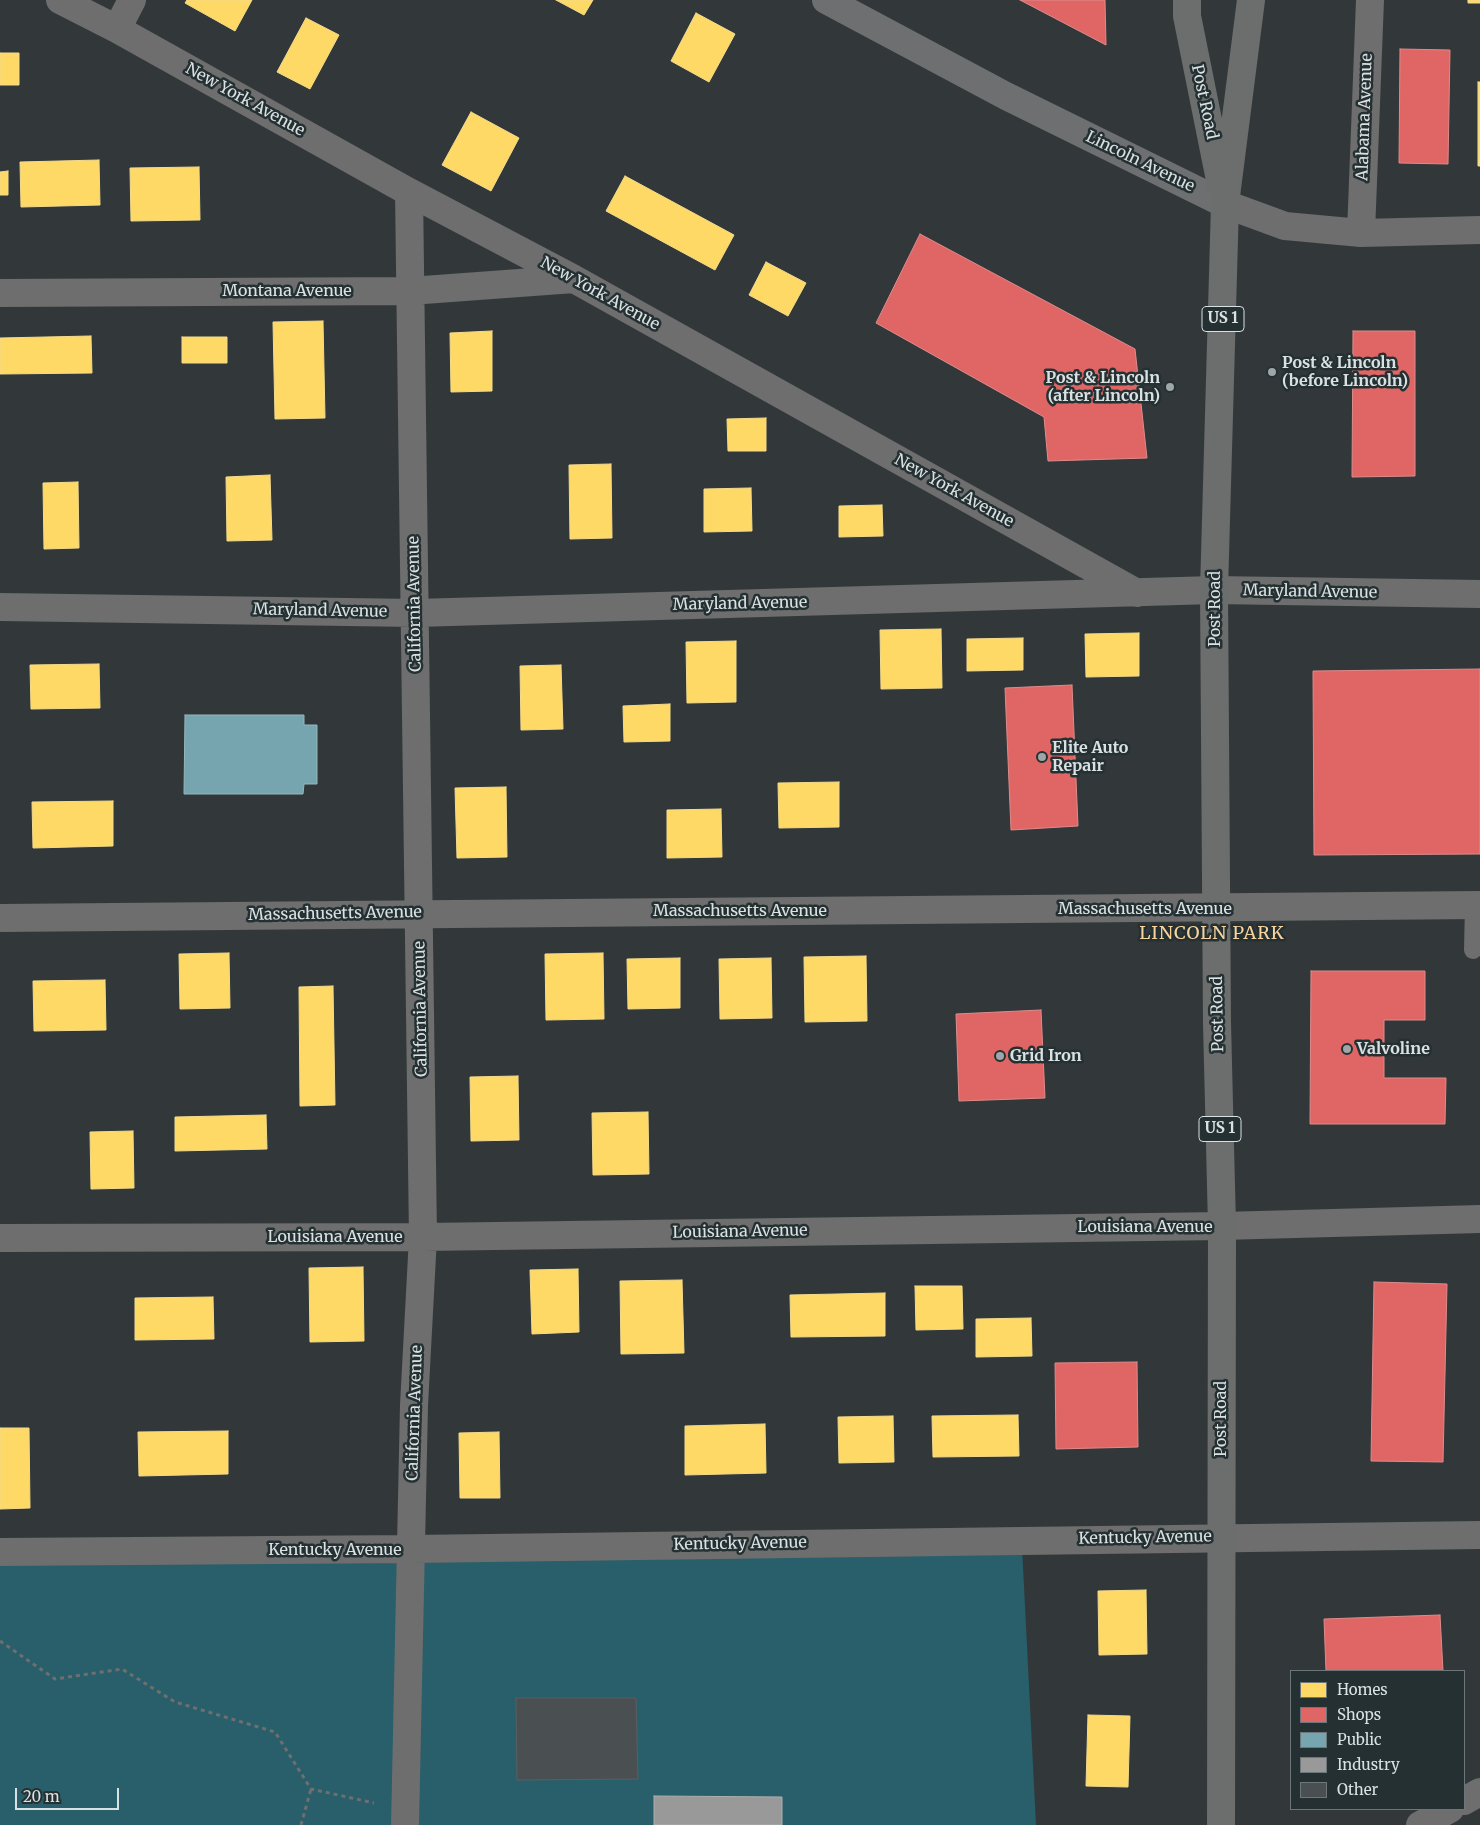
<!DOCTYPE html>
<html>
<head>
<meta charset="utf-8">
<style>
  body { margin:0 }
  #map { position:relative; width:1480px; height:1825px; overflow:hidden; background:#32383a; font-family:Merriweather,serif }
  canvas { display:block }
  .legend { position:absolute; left:1290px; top:1670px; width:175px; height:140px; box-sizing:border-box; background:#243032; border:1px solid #6d7779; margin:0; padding:6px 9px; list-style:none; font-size:15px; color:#dae1e3 }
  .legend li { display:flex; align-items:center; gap:10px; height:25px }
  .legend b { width:25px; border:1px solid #6d7779 }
  .scale { position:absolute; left:15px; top:1788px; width:104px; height:22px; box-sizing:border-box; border:2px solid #dae1e3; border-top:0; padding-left:6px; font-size:15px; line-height:18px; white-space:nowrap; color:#dae1e3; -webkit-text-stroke:4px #243032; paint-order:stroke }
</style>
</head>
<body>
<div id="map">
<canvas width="1480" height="1825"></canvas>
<ul class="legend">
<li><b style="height:14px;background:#ffd966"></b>Homes</li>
<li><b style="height:14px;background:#e06666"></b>Shops</li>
<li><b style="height:14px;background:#76a5af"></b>Public</li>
<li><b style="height:14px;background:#999"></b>Industry</li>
<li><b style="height:14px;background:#4a4f51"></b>Other</li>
</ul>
<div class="scale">20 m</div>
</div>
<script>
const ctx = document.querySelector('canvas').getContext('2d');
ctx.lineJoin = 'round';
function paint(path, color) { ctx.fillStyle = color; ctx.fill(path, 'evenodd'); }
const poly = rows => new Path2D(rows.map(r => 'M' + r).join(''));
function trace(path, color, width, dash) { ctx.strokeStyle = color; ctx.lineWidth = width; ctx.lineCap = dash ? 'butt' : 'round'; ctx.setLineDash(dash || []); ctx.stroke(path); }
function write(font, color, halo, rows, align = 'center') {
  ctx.font = font + ' Merriweather,serif'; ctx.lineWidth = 5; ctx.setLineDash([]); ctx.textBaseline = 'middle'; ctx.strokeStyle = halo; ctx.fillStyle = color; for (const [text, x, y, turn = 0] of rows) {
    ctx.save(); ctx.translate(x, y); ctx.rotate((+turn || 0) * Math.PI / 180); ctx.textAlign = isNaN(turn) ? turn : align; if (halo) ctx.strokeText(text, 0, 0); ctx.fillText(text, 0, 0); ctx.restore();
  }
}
paint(poly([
  [1021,1527,1036,1825,0,1825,0,1564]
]), '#285f6a');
const homes = poly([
  [187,0,252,0,235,31,185,3,187,0],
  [556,0,593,0,584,15,556,0],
  [1468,0,1480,0,1480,3,1468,3,1468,0],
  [696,13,735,34,709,82,671,61,696,13],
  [306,18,339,35,310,89,277,72,306,18],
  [0,53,19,53,19,85,0,85,0,53],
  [1478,82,1480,82,1480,166,1478,166,1478,82],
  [471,112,519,138,491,191,442,165,471,112],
  [99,160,100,205,21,207,20,162,99,160],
  [199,167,200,220,131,221,130,168,199,167],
  [8,171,8,195,0,195,0,172,8,171],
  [625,176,734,235,715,270,606,211,625,176],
  [766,262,806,283,788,316,749,295,766,262],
  [323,321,325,418,275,419,273,322,323,321],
  [492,331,492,391,451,392,450,333,492,331],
  [91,336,92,373,0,374,0,338,91,336],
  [182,337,227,337,227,363,182,363,182,337],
  [766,418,766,451,728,451,727,419,766,418],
  [611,464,612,538,570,539,569,465,611,464],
  [270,475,272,540,227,541,226,477,270,475],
  [78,482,79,548,44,549,43,483,78,482],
  [751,488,752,531,704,532,704,489,751,488],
  [882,505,883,536,839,537,839,506,882,505],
  [941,629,942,688,881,689,880,630,941,629],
  [1139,633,1139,676,1086,677,1085,634,1139,633],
  [1023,638,1023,670,967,671,967,639,1023,638],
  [736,641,736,702,687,703,686,642,736,641],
  [99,664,100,708,31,709,30,665,99,664],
  [561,665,563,729,521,730,520,666,561,665],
  [670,704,670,741,624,742,623,706,670,704],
  [839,782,839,827,779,828,778,783,839,782],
  [506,787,507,857,457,858,455,788,506,787],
  [113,801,113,846,33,848,32,802,113,801],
  [721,809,722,857,667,858,667,810,721,809],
  [229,953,230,1008,180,1009,179,954,229,953],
  [603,953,604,1019,546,1020,545,954,603,953],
  [866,956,867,1021,805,1022,804,957,866,956],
  [680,958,680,1008,628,1009,627,959,680,958],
  [771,958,772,1018,720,1019,719,959,771,958],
  [105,980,106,1030,34,1031,33,981,105,980],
  [333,986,335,1105,300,1106,299,987,333,986],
  [518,1076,519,1140,471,1141,470,1077,518,1076],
  [648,1112,649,1174,593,1175,592,1113,648,1112],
  [266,1115,267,1149,175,1151,175,1117,266,1115],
  [133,1131,134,1188,91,1189,90,1132,133,1131],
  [363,1267,364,1341,310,1342,309,1268,363,1267],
  [578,1269,579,1332,532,1334,530,1270,578,1269],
  [682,1280,684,1353,621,1354,620,1281,682,1280],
  [915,1286,962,1286,963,1329,916,1330,915,1286],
  [885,1293,885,1336,791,1337,790,1295,885,1293],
  [213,1297,214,1339,135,1340,135,1298,213,1297],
  [1031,1318,1032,1356,976,1357,976,1319,1031,1318],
  [1018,1415,1019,1456,933,1457,932,1416,1018,1415],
  [893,1416,894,1462,839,1463,838,1417,893,1416],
  [765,1424,766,1473,685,1475,685,1426,765,1424],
  [0,1428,29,1428,30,1508,0,1509,0,1428],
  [228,1431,228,1474,139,1476,138,1432,228,1431],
  [499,1432,500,1498,460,1498,459,1433,499,1432],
  [1146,1590,1147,1654,1099,1655,1098,1591,1146,1590],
  [1088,1715,1130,1716,1128,1787,1086,1786,1088,1715]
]);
paint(homes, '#ffd966');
trace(homes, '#f4db8c', 1);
const shops = poly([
  [1020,0,1105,0,1106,45,1020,0],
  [1400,49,1450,50,1448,164,1399,163,1400,49],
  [920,234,1135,349,1147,458,1048,461,1044,417,876,323,920,234],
  [1353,331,1415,331,1415,476,1352,477,1353,331],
  [1480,669,1480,854,1314,855,1313,671,1480,669],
  [1072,685,1078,826,1011,830,1005,688,1072,685],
  [1311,971,1425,971,1425,1020,1384,1020,1384,1078,1446,1078,1445,1124,1310,1124,1311,971],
  [1041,1010,1045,1098,959,1101,956,1014,1041,1010],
  [1374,1282,1447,1284,1443,1462,1371,1461,1374,1282],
  [1137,1362,1138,1447,1056,1449,1055,1363,1137,1362],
  [1440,1615,1443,1671,1326,1671,1324,1619,1440,1615]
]);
paint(shops, '#e06666');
trace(shops, '#de8b8c', 1);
const public = poly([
  [185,715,304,715,304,725,317,725,317,784,304,784,303,794,184,794,185,715]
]);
paint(public, '#76a5af');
trace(public, '#94b7bf', 1);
const industry = poly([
  [654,1796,782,1797,782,1825,654,1825,654,1796]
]);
paint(industry, '#999');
trace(industry, '#acafaf', 1);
const building = poly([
  [516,1698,636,1698,638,1779,517,1780,516,1698]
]);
paint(building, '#4a4f51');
trace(building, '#5a5f60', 1);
trace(poly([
  [0,1641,55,1679,122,1669,175,1702,275,1732,311,1789,374,1803],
  [301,1825,311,1789]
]), '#6e6f70', 3, [4, 4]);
trace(poly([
  [1473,950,1474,905]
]), '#6d6e6d', 18);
trace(poly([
  [60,0,117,29,409,192,574,279,1137,593],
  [117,29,132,0],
  [1225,204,1285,226,1361,233,1480,230],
  [1361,233,1370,0],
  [0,293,410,291,574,279],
  [0,607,416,613,1214,590,1480,594],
  [0,918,1480,905],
  [0,1238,423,1237,1222,1226,1480,1219],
  [0,1552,412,1549,1480,1535],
  [1464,1801,1480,1792],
  [405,1825,414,1405,423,1237,409,192],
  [1420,1825,1450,1809]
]), '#6d6e6d', 28);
trace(poly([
  [826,0,1006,96,1225,204]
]), '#6e6f70', 28);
trace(poly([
  [1187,0,1187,16,1221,185],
  [1221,1825,1222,1226,1217,1023,1214,590,1225,204,1251,0]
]), '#6c6e6d', 28);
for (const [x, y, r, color] of [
  [1272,372,5,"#9fa6a8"],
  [1170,387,5,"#9fa6a8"],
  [1042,757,5,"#9fa6a8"],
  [1347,1049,5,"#9fa6a8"],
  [1000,1056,5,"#9fa6a8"]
]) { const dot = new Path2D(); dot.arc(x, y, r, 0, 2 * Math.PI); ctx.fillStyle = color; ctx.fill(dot); trace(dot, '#243032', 2); }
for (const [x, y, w] of [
  [1223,319,42],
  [1220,1129,42]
]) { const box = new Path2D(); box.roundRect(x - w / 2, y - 12.5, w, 25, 4); ctx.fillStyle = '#243032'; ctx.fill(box); trace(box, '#dae1e3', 1); }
write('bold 15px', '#dae1e3', null, [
  ["US 1",1223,319],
  ["US 1",1220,1129]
]);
write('16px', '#dae1e3', '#243032', [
  ["New York Avenue",245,100,29],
  ["Post Road",1204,102,78],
  ["Alabama Avenue",1365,117,-88],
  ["Lincoln Avenue",1140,162,26],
  ["Montana Avenue",287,291],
  ["New York Avenue",600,294,29],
  ["New York Avenue",954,491,29],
  ["Maryland Avenue",1310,592,1],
  ["California Avenue",415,604,-91],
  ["Maryland Avenue",740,604,-1],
  ["Post Road",1215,609,-90],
  ["Maryland Avenue",320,611,1],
  ["Massachusetts Avenue",1145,909],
  ["Massachusetts Avenue",740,911],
  ["Massachusetts Avenue",335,914,-1],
  ["California Avenue",421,1009,-91],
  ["Post Road",1218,1014,-91],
  ["Louisiana Avenue",1145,1227],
  ["Louisiana Avenue",740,1232,-1],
  ["Louisiana Avenue",335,1237],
  ["California Avenue",415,1413,-88],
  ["Post Road",1221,1419,-90],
  ["Kentucky Avenue",1145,1538,-1],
  ["Kentucky Avenue",740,1544,-1],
  ["Kentucky Avenue",335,1550]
]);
write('bold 16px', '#dae1e3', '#243032', [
  ["Post & Lincoln",1282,363],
  ["(before Lincoln)",1282,381],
  ["Post & Lincoln",1160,378,"right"],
  ["(after Lincoln)",1160,396,"right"],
  ["Elite Auto",1052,748],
  ["Repair",1052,766],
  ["Valvoline",1357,1049],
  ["Grid Iron",1010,1056]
], 'left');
ctx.letterSpacing = '1px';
write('18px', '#f9d49f', '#243032', [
  ["LINCOLN PARK",1212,934]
]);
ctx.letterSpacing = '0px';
</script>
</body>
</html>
